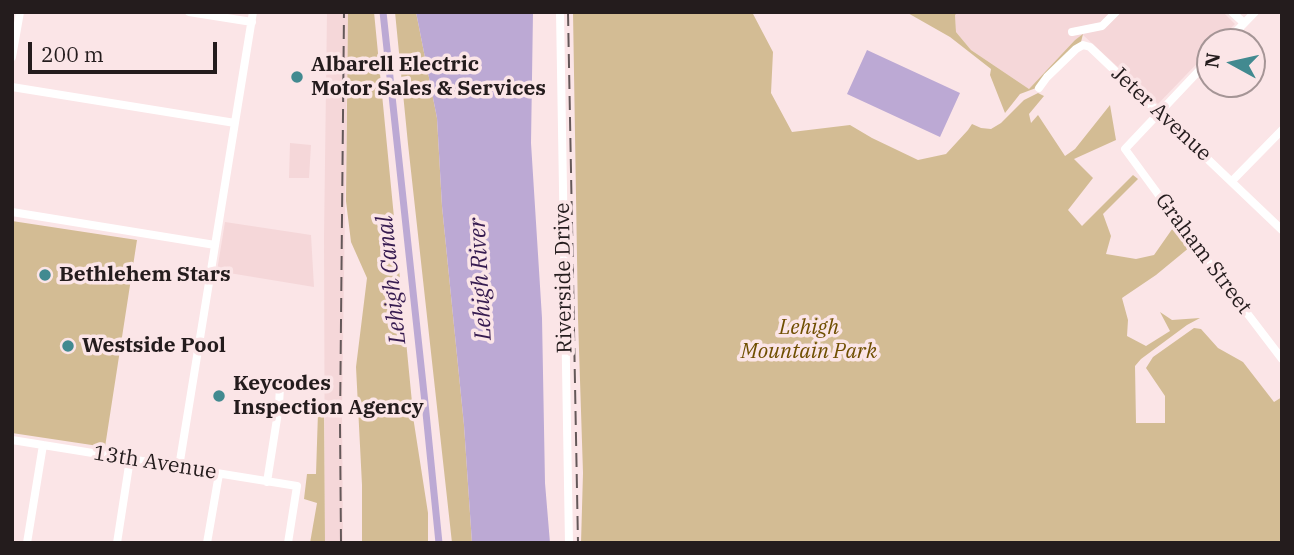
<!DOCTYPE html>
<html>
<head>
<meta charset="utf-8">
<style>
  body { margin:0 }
  #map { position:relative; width:1294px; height:555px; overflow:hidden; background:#fbe5e7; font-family:"IBM Plex Serif",serif }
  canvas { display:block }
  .frame { position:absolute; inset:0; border:14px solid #241c1d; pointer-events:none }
  .north { position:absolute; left:1196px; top:28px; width:70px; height:70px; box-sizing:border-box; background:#fbe5e7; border:2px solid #a59596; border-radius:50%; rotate:278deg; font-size:19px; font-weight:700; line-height:28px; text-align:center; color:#241c1d }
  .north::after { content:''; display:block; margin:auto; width:24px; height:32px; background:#428a90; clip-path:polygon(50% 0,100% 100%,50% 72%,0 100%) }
  .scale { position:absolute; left:28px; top:42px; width:189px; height:32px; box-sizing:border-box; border:4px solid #241c1d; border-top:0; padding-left:9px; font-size:21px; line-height:24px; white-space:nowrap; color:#241c1d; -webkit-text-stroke:5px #fbe5e7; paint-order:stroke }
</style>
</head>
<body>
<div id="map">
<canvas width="1294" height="555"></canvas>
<div class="frame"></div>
<div class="north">N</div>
<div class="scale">200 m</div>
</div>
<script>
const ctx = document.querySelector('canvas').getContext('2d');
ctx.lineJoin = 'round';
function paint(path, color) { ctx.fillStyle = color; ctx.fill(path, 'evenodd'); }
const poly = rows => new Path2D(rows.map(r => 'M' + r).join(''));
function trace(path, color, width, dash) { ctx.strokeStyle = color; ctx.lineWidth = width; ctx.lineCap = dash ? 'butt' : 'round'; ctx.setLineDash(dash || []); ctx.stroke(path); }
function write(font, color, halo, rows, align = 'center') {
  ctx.font = font + ' "IBM Plex Serif",serif'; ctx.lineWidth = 7; ctx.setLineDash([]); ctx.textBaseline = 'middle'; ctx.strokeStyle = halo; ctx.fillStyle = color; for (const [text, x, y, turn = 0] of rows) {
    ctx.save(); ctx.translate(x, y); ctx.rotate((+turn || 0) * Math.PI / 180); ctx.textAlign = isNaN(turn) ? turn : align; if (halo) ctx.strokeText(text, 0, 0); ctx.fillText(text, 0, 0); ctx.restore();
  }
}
paint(poly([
  [327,12,348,12,342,410,343,543,325,543,324,237],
  [958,12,1223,12,1235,24,1217,42,1210,42,1210,50,1158,104,1083,35,1075,40,1029,89,971,50,956,32,955,15],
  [290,143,311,145,309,178,289,178],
  [225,222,311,235,314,287,217,271]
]), '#f5d7d9');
paint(poly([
  [348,12,374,12,414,423,428,513,428,543,362,543,362,485,356,367,367,278,351,242,346,201],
  [395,12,416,12,437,118,442,206,464,425,472,543,452,543,408,144],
  [573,12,752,12,773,52,771,93,792,132,850,125,872,138,918,160,946,154,968,130,972,124,981,128,991,129,1001,123,1024,100,1038,93,1044,96,1029,114,1031,123,1038,115,1065,156,1075,149,1110,105,1116,140,1074,159,1093,178,1068,210,1082,226,1133,175,1138,179,1103,214,1111,236,1106,254,1136,259,1154,255,1175,225,1190,247,1156,275,1122,298,1128,320,1127,336,1146,346,1170,331,1160,312,1172,320,1200,318,1187,325,1141,359,1135,366,1136,423,1165,423,1165,396,1146,368,1153,357,1194,328,1201,329,1218,348,1243,362,1274,402,1282,397,1282,543,581,543,583,473,578,318],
  [906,12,958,12,955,15,956,32,971,50,1029,89,1075,40,1083,34,1081,42,1036,88,1020,94,1005,113,990,75,991,69,950,37],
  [12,221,137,240,105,447,12,433,12,340,14,329,12,329],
  [284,403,324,404,325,543,310,543,317,503,304,499,307,474,316,474,318,412,284,409]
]), '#d3bc94');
paint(poly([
  [416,12,533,12,531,143,542,318,545,483,550,543,472,543,464,425,442,206,437,118],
  [867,50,960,93,940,137,847,94]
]), '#bca9d4');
trace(poly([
  [383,12,425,403,439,543]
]), '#bca9d4', 7);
trace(poly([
  [189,12,252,22],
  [560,12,569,543],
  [1232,12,1244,23],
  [1072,32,1102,26,1116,12],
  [1226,42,1255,12],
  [12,57,20,12],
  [1210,59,1125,149,1199,250,1282,359],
  [12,87,235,123],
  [1039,88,1047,77,1076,49,1083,45,1090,47,1282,230],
  [1232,181,1282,130],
  [12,212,215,245],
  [12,440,297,486,288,543],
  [179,467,253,12],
  [267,482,279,406,280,386],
  [27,543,43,445],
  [117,543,130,459],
  [207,543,219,474]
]), '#fff', 8);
trace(poly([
  [568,12,578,543],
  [341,543,340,424,344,12]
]), '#645859', 2, [14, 7]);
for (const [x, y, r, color] of [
  [297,77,7,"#428a90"],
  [45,275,7,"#428a90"],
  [68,346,7,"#428a90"],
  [219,396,7,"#428a90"]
]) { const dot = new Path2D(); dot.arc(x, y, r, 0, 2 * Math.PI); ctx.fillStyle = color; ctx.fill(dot); trace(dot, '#fbe5e7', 2.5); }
write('bold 21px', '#241c1d', '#fbe5e7', [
  ["Albarell Electric",311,65],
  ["Motor Sales & Services",311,89],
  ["Bethlehem Stars",59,275],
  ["Westside Pool",82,346],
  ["Keycodes",233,384],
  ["Inspection Agency",233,408]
], 'left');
write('21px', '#241c1d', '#fbe5e7', [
  ["Jeter Avenue",1161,114,43],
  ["Graham Street",1203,254,53],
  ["Riverside Drive",564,278,-91],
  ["13th Avenue",155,463,9]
]);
write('italic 21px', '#6f4e00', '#fbe5e7', [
  ["Lehigh",809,328],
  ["Mountain Park",809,352]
]);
write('italic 23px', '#361b50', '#fbe5e7', [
  ["Lehigh River",481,279,-93],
  ["Lehigh Canal",392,280,-96]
]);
</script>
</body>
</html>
